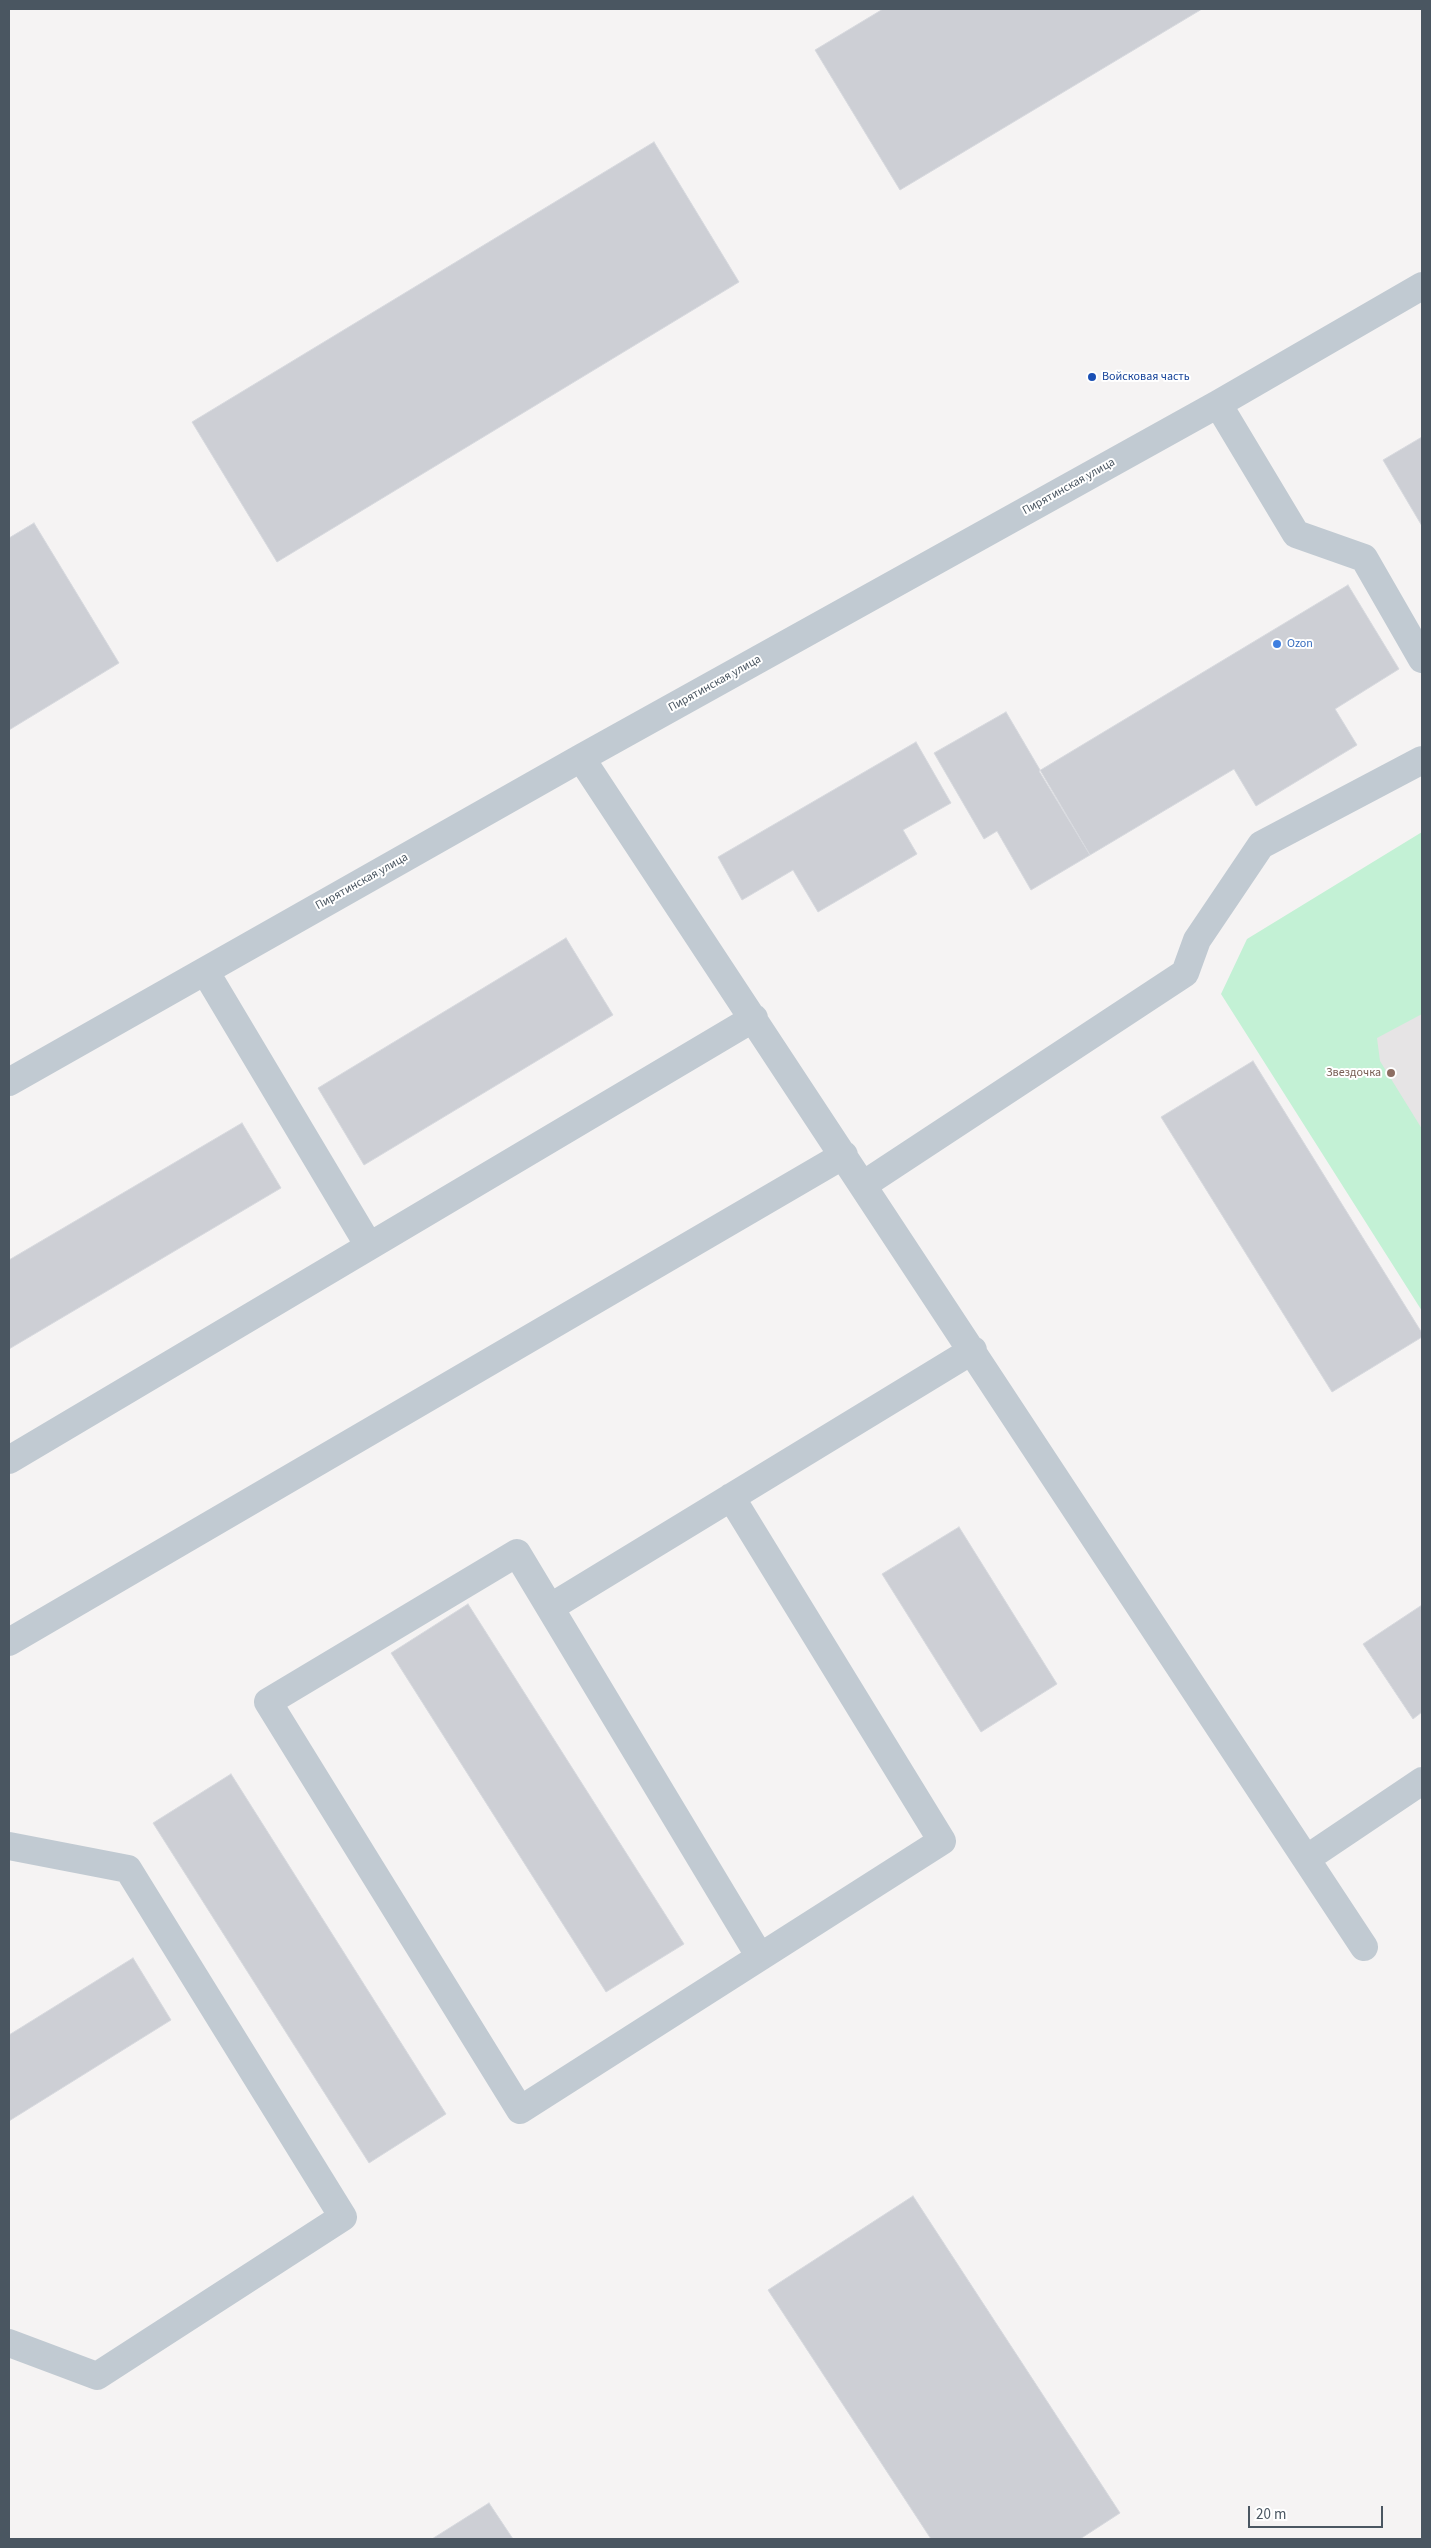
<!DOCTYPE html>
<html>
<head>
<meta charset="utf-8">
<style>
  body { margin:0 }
  #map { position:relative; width:1431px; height:2548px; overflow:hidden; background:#f5f3f3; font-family:"Source Sans 3",sans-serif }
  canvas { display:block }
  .frame { position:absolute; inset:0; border:10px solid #4a5661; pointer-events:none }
  .scale { position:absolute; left:1248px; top:2506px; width:135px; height:22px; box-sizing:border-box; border:2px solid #4a5661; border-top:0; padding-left:6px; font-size:15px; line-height:18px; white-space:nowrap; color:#4a5661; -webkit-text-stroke:4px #fff; paint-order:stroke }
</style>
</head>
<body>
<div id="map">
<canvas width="1431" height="2548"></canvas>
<div class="frame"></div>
<div class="scale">20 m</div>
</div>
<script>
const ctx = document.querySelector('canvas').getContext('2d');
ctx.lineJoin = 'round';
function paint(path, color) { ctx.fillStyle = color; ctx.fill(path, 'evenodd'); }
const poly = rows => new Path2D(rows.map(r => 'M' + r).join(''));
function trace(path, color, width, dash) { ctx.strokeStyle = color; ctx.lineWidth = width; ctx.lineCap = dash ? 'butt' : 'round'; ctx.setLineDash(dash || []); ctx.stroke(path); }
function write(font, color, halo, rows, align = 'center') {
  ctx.font = font + ' "Source Sans 3",sans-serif'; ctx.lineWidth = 4; ctx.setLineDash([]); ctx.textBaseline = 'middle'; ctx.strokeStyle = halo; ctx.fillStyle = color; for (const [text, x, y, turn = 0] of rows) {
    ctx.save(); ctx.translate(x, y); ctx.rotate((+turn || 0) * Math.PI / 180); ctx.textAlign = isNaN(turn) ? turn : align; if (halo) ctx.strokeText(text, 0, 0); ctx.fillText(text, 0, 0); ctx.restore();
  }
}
paint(poly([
  [1422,900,1422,1169,1297,976]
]), '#e6e4e5');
paint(poly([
  [1422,832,1422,1014,1377,1038,1380,1061,1422,1129,1422,1311,1221,994,1247,939]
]), '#c3f1d5');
const building = poly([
  [883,9,1202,9,900,190,815,50,883,9],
  [654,142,739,282,277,562,192,422,654,142],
  [1422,437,1422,526,1383,460,1422,437],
  [34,523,119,663,9,730,9,538,34,523],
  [1348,585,1399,669,1335,709,1357,745,1256,806,1234,769,1090,855,1039,771,1348,585],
  [1006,712,1090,855,1031,890,997,831,984,839,934,753,1006,712],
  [916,742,951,803,903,830,917,854,818,912,793,870,742,900,718,857,916,742],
  [566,938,613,1015,364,1165,318,1088,566,938],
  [1253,1061,1422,1333,1422,1337,1332,1392,1161,1117,1253,1061],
  [242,1123,281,1188,9,1349,9,1260,242,1123],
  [959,1527,1057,1684,981,1732,882,1574,959,1527],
  [468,1604,684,1944,606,1992,391,1653,468,1604],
  [1422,1605,1422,1712,1413,1719,1363,1644,1422,1605],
  [231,1774,446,2114,369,2163,153,1823,231,1774],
  [133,1958,171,2020,9,2121,9,2035,133,1958],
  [913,2196,1120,2513,1080,2539,931,2539,768,2290,913,2196],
  [489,2503,513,2539,432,2539,489,2503]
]);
paint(building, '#cdcfd5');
trace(building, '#d7d9de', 1);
trace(poly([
  [1218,404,1296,534,1364,558,1422,659],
  [581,758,1364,1947],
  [205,971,369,1246],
  [9,1082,581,758,1218,404,1422,286],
  [863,1185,1185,973,1197,940,1261,845,1422,760],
  [9,1460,754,1018],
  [731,1497,942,1841,760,1957],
  [517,1553,760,1957,520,2110,268,1702,517,1553],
  [551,1607,973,1350],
  [9,1642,844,1155],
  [9,1846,128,1869,343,2217,97,2376,9,2343],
  [1306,1859,1422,1781]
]), '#c1cad2', 28);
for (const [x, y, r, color] of [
  [1092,377,5,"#1a4fb4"],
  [1277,644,5,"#3f7fe0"],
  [1391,1073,5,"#8d6e63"]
]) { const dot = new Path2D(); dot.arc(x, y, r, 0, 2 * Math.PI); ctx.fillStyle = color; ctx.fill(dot); trace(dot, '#fff', 2); }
write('12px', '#164399', '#fff', [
  ["Войсковая часть",1102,377]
], 'left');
write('12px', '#4a5661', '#fff', [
  ["Пирятинская улица",1069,487,-29],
  ["Пирятинская улица",715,684,-29],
  ["Пирятинская улица",362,882,-29]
]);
write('12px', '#366cbe', '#fff', [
  ["Ozon",1287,644]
], 'left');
write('12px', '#785e54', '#fff', [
  ["Звездочка",1381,1073]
], 'right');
</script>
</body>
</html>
